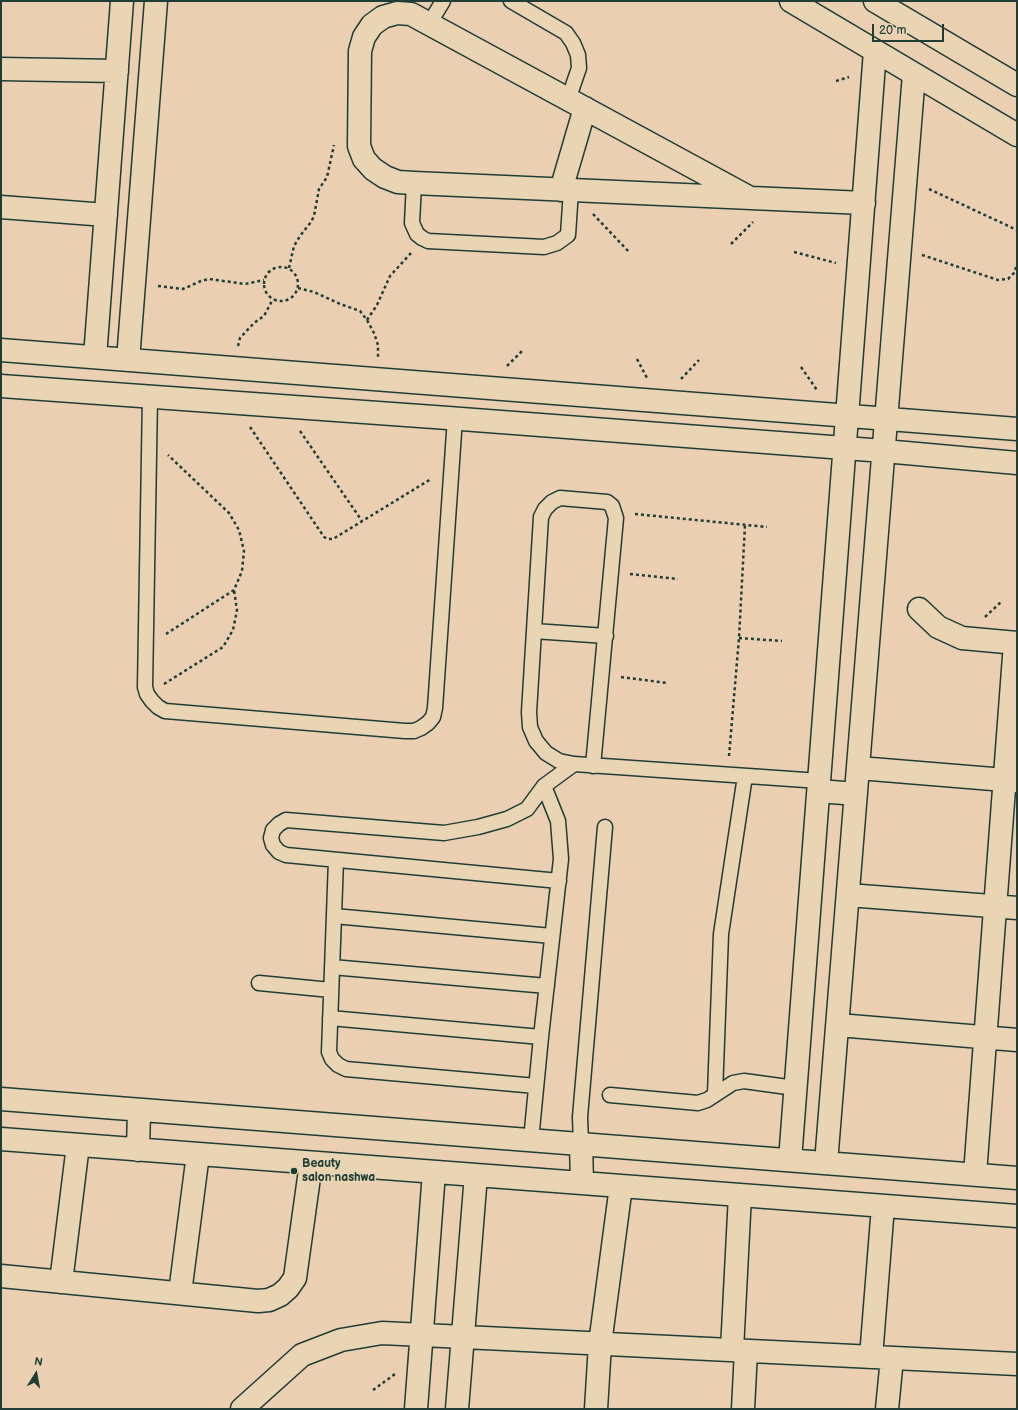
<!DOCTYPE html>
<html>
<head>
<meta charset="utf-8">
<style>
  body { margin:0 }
  #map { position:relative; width:1018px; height:1410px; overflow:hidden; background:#ebcfb2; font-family:"Balsamiq Sans",sans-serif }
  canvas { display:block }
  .frame { position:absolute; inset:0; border:2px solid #1f3d34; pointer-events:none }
  .north { position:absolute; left:16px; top:1354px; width:40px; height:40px; -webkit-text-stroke:3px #e9d4b3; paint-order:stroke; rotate:11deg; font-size:11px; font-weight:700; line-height:16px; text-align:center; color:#1f3d34 }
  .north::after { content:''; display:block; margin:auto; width:14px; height:18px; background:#1f3d34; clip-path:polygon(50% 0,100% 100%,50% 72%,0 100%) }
  .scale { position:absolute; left:872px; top:24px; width:72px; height:18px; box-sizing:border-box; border:2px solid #1f3d34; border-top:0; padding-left:5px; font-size:12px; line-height:14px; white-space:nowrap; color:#1f3d34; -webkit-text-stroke:3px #e9d4b3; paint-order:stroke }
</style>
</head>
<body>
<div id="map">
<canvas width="1018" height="1410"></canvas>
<div class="frame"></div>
<div class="north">N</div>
<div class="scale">20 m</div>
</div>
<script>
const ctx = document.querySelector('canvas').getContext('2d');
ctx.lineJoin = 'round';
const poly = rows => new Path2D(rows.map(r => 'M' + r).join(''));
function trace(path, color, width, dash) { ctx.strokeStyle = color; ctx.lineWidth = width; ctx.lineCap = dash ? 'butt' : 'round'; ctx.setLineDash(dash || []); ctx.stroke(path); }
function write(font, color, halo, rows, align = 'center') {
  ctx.font = font + ' "Balsamiq Sans",sans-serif'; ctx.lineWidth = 3; ctx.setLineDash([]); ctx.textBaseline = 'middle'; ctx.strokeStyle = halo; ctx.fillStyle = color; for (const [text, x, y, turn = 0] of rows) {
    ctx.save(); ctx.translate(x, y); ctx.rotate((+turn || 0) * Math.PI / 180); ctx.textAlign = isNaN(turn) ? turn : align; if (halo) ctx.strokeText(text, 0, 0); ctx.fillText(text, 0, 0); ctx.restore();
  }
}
const service = poly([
  [511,1,566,33,573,43,578,55,579,68,568,100],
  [429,24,443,1],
  [414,183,412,223,417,234,422,238,428,241,544,247,557,243,568,235,571,190],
  [150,397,145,687,147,694,152,701,158,707,165,711,405,731,414,731,421,728,428,723,433,717,435,708,455,418],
  [534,631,606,636],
  [574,764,559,761,546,753,536,741,530,727,529,712,541,517,545,509,552,502,560,498,607,502,612,506,616,518,593,766],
  [336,860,329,1052,332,1059,338,1065,346,1069,536,1086],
  [559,881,286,855,279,852,273,845,271,838,273,830,279,824,286,820,444,833,478,827,507,819,527,809,544,786,574,764,820,781],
  [334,916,552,936],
  [332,967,547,986],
  [259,983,331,990],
  [330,1018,541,1037],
  [715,1094,721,934,745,776],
  [610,1095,698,1103,707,1100,733,1083,744,1081,795,1088],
  [531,1140,541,1037,561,859,558,821,544,786],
  [581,1144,580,1117,605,827]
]);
const minor = poly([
  [791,1,1017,135],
  [875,1,1017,85],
  [1,69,117,71],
  [561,190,585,108],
  [750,198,411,14,397,13,383,17,372,25,364,37,360,51,359,146,364,159,373,169,385,177,398,182,414,183,864,203],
  [1,207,106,215],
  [1,350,1017,429],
  [95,357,122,1],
  [128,360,156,1],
  [1,386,448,418,884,451,1017,463],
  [919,609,938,627,962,638,1017,643],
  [859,768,1017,781],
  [819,791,856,794],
  [848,895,1017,908],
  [838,1025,1017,1040],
  [1,1099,1017,1178],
  [1,1139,1017,1216],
  [581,1144,582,1183],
  [138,1150,139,1110],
  [790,1160,875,51],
  [826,1163,914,74],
  [975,1174,1015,643],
  [1,1276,258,1301,269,1300,280,1295,288,1288,295,1278,311,1163],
  [61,1282,78,1145],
  [180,1293,198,1154],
  [732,1350,740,1195],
  [871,1357,883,1206],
  [242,1409,302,1355,341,1340,382,1333,1017,1364],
  [416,1409,434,1172],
  [457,1409,476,1175],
  [596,1409,600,1344,621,1186],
  [743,1409,746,1351],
  [887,1409,892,1358]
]);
trace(service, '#1f3d34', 17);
trace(minor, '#1f3d34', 25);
trace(poly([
  [836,81,849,77],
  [929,189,1017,230],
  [593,214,630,253],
  [731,244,753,222],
  [794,252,836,263],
  [922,255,998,280,1008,279,1015,272,1016,267],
  '264 284a17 17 0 1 1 34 0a17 17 0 1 1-34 0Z',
  [289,268,294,246,300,236,311,222,314,216,319,189,327,177,334,145],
  [158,286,183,289,201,281,209,279,245,284,264,280],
  [298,288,314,292,340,304,360,311,367,320,374,333,378,345,378,357],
  [367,320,377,305,390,276,411,253],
  [238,346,240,338,254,323,264,316,273,299],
  [637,359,647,378],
  [507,366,522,351],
  [801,367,817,390],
  [681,379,699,360],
  [250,427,324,537,328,539,333,539,431,479],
  [300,431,362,521],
  [635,514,767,527],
  [630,574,678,579],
  [985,617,1001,602],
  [166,634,234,590,242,571,244,551,239,530,229,513,168,455],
  [739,638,782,641],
  [621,677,667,683],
  [164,684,223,647,233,630,237,610,234,590],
  [729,756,739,638,745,525],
  [373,1390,395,1374]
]), '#1f3d34', 2.5, [3, 3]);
trace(service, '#e9d4b3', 14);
trace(minor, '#e9d4b3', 22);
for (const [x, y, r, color] of [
  [294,1171,4,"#1f3d34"]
]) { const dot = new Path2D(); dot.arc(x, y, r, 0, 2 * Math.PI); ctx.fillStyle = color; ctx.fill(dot); trace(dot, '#e9d4b3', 1.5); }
write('bold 12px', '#1f3d34', '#e9d4b3', [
  ["Beauty",302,1164],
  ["salon nashwa",302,1178]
], 'left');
</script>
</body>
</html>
